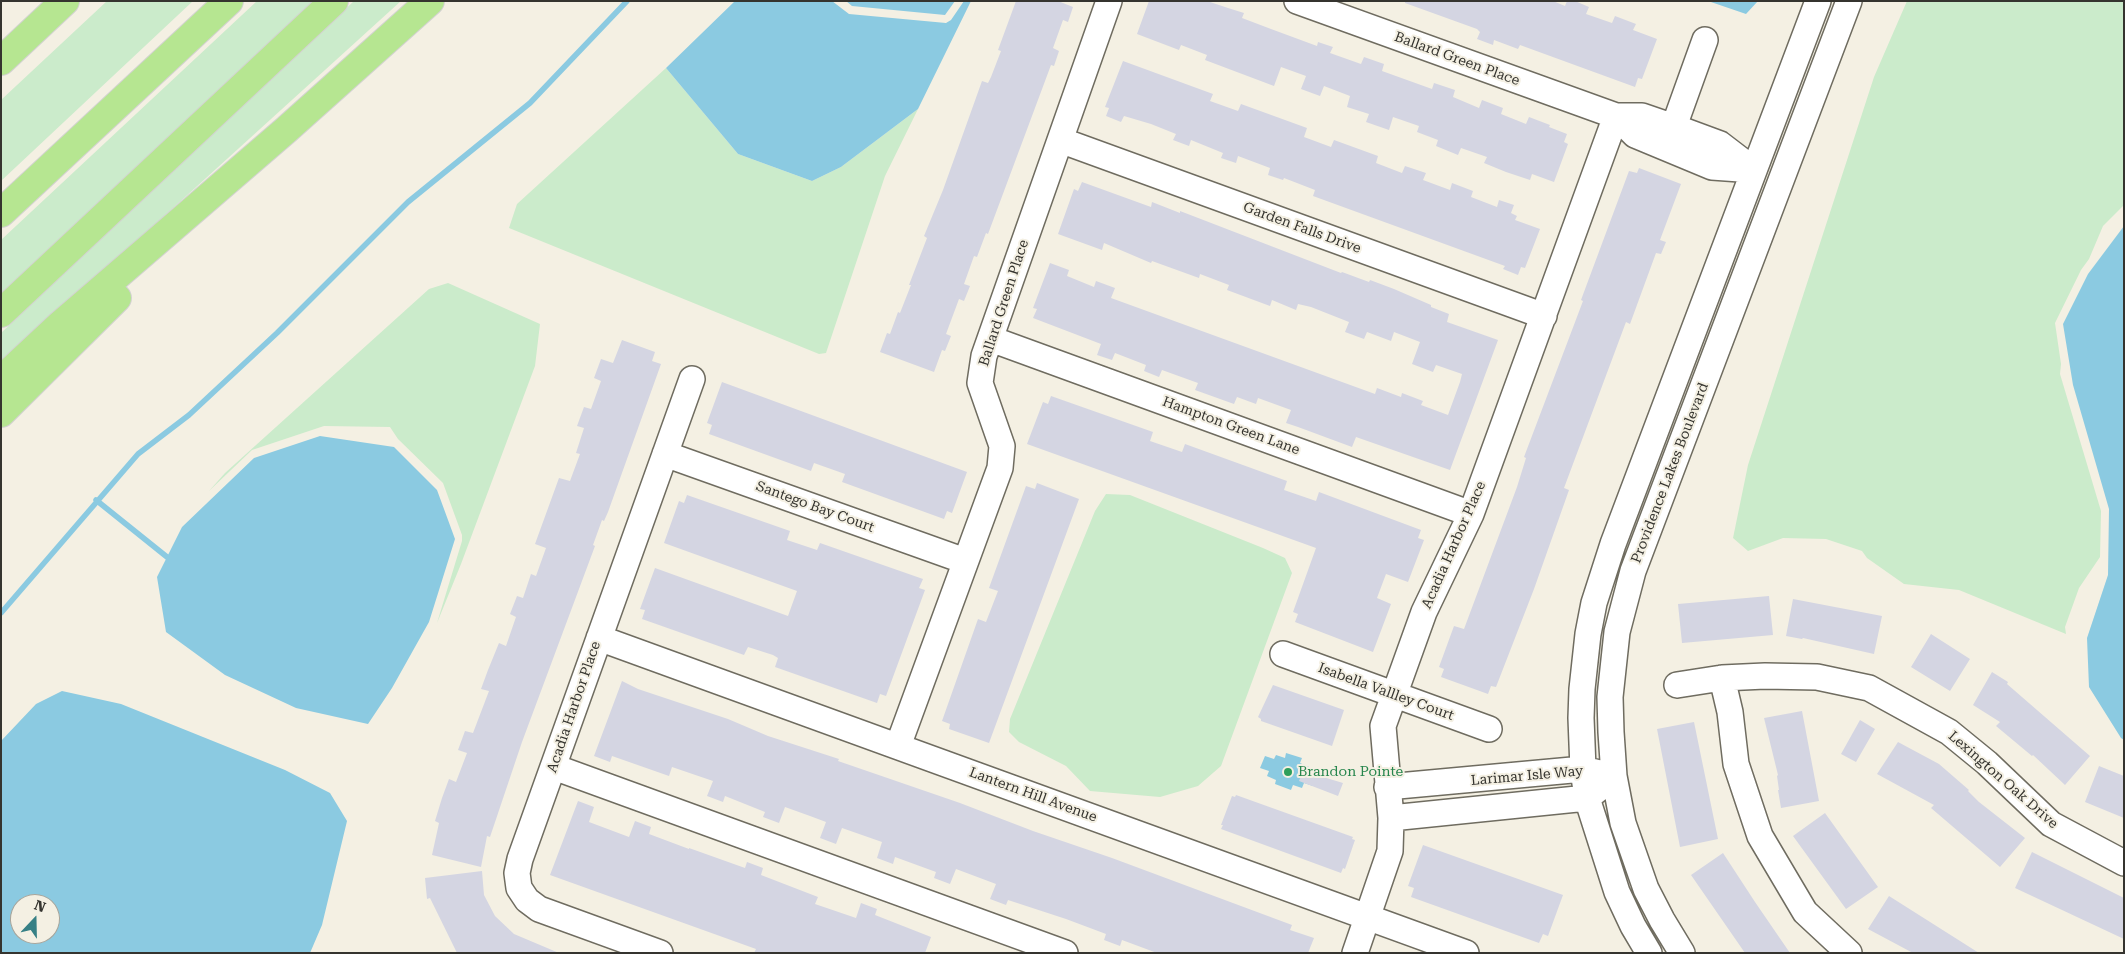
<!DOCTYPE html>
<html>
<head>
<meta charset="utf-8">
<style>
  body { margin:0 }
  #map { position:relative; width:2125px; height:954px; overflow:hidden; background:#f4f0e3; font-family:"Roboto Serif",serif }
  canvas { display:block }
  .frame { position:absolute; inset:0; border:2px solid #35342f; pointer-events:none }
  .north { position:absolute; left:10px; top:894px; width:50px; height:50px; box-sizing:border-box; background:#f4f0e3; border:1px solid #a8a59b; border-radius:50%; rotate:21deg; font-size:14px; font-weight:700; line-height:20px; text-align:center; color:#35342f }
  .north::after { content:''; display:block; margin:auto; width:18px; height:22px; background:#378085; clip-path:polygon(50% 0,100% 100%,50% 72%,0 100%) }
</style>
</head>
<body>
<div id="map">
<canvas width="2125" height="954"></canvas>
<div class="frame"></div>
<div class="north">N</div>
</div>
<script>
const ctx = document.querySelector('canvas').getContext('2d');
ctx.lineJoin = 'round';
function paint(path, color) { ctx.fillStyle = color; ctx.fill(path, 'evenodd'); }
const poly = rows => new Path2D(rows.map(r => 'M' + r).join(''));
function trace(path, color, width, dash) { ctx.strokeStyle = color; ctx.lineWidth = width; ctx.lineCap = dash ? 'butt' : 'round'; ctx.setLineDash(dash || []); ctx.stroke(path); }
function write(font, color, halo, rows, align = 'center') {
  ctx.font = font + ' "Roboto Serif",serif'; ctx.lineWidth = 4; ctx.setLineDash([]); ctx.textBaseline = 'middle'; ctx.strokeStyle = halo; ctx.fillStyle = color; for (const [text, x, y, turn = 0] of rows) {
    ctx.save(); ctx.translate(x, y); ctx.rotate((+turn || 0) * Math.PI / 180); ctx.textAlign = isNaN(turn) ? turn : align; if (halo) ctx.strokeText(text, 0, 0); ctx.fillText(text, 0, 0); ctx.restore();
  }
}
paint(poly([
  [107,1,193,1,1,181,1,100],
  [257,1,314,1,1,298,1,240],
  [354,1,401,1,108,267,1,369,1,333],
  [1907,1,2124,1,2124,205,2103,226,2089,259,2081,270,2055,323,2061,364,2060,374,2101,511,2100,557,2079,588,2065,627,2066,634,1959,590,1904,584,1867,558,1862,551,1826,539,1783,538,1748,551,1733,538,1748,465,1874,77],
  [666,68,738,154,812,181,841,167,918,109,885,176,826,353,819,354,509,228,517,204],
  [448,283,540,324,535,366,461,564,437,623,462,541,462,535,443,483,398,439,390,427,324,426,252,450,209,491,225,473,429,289],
  [1106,494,1130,495,1263,548,1285,558,1292,573,1221,766,1198,786,1160,797,1090,791,1066,766,1019,742,1009,732,1010,719,1095,511]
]), '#cbebcb');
paint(poly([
  [735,1,832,1,849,14,946,23,951,20,964,1,971,1,918,109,841,167,812,181,738,154,666,68],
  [846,1,955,1,945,15,852,6],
  [1708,1,1758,1,1746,14],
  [2124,226,2124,740,2121,738,2089,687,2087,638,2108,575,2109,509,2073,385,2063,324,2088,274],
  [320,436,394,447,437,490,455,539,429,622,392,688,368,724,296,708,225,675,166,632,157,577,182,527,254,458],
  [62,691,121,704,285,770,330,793,347,821,322,925,310,953,1,953,1,741,36,704],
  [20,904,50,904,50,934,20,934],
  [1286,753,1302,758,1300,763,1309,767,1307,772,1317,775,1313,786,1304,783,1302,788,1293,785,1291,790,1275,784,1276,780,1267,776,1269,771,1260,768,1265,756,1274,759,1276,755,1285,758]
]), '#8bcae1');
trace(poly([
  [96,500,167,557],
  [1,613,138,454,189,415,277,333,408,202,530,103,627,1]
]), '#8bcae1', 5.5);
paint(poly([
  [1016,1,1058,1,1073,7,1068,22,1063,20,1053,48,1059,51,1054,66,1051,65,988,234,986,233,977,257,974,256,964,284,970,286,964,301,959,299,946,334,951,336,945,351,942,350,934,372,880,352,887,333,890,334,898,312,900,313,911,285,909,285,927,238,924,236,943,190,982,81,988,83,991,77,1001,51,998,50],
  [1149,1,1207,1,1228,8,1244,13,1242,18,1271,29,1317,46,1318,42,1333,47,1330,53,1361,64,1364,57,1384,64,1382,71,1432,89,1434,83,1455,90,1453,97,1479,108,1482,100,1503,108,1501,114,1526,124,1529,117,1550,125,1549,127,1567,134,1564,142,1568,144,1554,182,1532,174,1530,180,1506,172,1484,163,1487,157,1461,148,1458,155,1436,146,1438,140,1417,132,1419,126,1393,117,1389,130,1366,122,1369,114,1347,107,1350,96,1324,86,1320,96,1301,89,1306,76,1281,67,1274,86,1205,60,1207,55,1181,45,1179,50,1137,34],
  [1405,1,1553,1,1565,6,1567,1,1575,1,1589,7,1586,14,1612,23,1615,16,1636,24,1633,30,1657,39,1642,79,1638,78,1635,87,1520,45,1518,49,1494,40,1493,45,1477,39,1480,32,1477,29,1405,3],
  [1123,61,1213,94,1210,101,1238,111,1241,104,1307,128,1304,137,1331,147,1334,140,1378,156,1376,163,1402,173,1405,166,1426,173,1423,180,1450,190,1452,183,1473,191,1471,197,1497,207,1499,200,1514,205,1511,213,1517,216,1515,220,1540,229,1525,268,1521,267,1518,275,1503,269,1505,266,1313,196,1315,190,1284,178,1283,180,1268,175,1270,168,1238,156,1236,163,1221,158,1223,153,1191,140,1189,146,1173,140,1176,134,1151,124,1124,116,1121,122,1106,116,1109,108,1105,107],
  [1639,168,1681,184,1660,240,1666,242,1661,254,1656,253,1630,324,1626,322,1564,488,1569,490,1534,589,1496,687,1491,686,1488,694,1441,677,1444,669,1439,667,1454,626,1464,629,1517,487,1526,458,1524,457,1583,301,1581,300,1629,171,1637,173],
  [1082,182,1151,207,1152,202,1180,213,1180,211,1341,273,1342,272,1369,282,1370,280,1394,289,1431,305,1431,307,1449,314,1447,322,1498,340,1450,470,1356,437,1352,447,1298,427,1286,423,1291,410,1258,398,1256,404,1237,397,1234,404,1195,390,1198,383,1162,370,1159,377,1144,371,1146,365,1115,353,1112,360,1097,355,1101,344,1033,318,1037,309,1033,308,1050,263,1069,270,1067,276,1094,287,1096,281,1115,288,1111,298,1375,394,1377,388,1401,397,1402,393,1423,401,1421,405,1448,415,1460,382,1462,374,1436,365,1433,372,1412,364,1420,342,1394,332,1391,341,1367,332,1364,339,1345,332,1349,322,1311,307,1298,304,1296,310,1272,300,1270,306,1227,290,1229,285,1200,274,1199,278,1152,261,1151,263,1104,243,1102,250,1058,234,1074,189,1078,191],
  [622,340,655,352,652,361,661,364,608,512,604,521,602,520,593,545,595,546,522,742,490,837,487,836,481,867,432,855,439,823,435,821,442,798,449,779,456,782,467,753,458,750,465,731,473,733,489,691,481,689,488,670,499,643,506,646,516,617,510,614,517,596,523,598,531,574,536,576,546,548,535,544,559,478,570,481,580,454,576,453,584,428,577,426,584,407,591,409,601,381,594,378,601,359,613,363],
  [722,382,967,472,952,513,947,511,944,519,842,482,845,474,814,463,811,471,709,434,712,425,707,423],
  [1051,396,1153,432,1150,441,1182,452,1185,444,1287,481,1284,490,1316,501,1319,492,1421,530,1418,538,1424,540,1408,582,1386,574,1377,598,1391,604,1373,652,1295,622,1298,614,1293,612,1316,548,1027,444,1043,402,1048,404],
  [1037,483,1079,499,989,743,949,729,950,724,942,721,978,619,986,622,998,591,989,588,1026,486,1035,489],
  [687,495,790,531,787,540,817,550,820,543,923,579,919,588,925,590,886,696,880,694,877,703,775,667,778,658,773,655,748,647,744,655,642,619,645,610,640,609,655,568,788,616,797,591,664,543,679,501,684,503],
  [1769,596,1773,635,1682,643,1678,604],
  [1793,599,1882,616,1874,654,1803,638,1802,639,1786,636],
  [1931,634,1970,659,1950,691,1911,667],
  [1992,672,2008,682,2007,684,2090,756,2065,785,2033,755,2032,756,1996,726,2000,722,1973,705],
  [622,681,638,689,728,719,768,736,839,759,838,761,960,803,1033,831,1112,858,1292,925,1290,930,1314,938,1308,953,1157,953,1122,940,1120,946,1104,940,1106,934,1066,919,1008,900,1006,905,990,899,996,884,956,869,950,884,934,878,936,872,895,857,893,864,877,858,882,842,842,828,836,844,820,838,826,822,810,816,785,807,779,823,763,817,765,812,725,796,723,802,707,796,713,781,672,767,669,776,612,756,610,762,594,756],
  [1273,685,1344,710,1332,746,1261,721,1261,719,1258,717],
  [1802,711,1819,801,1781,808,1778,790,1779,790,1777,776,1778,775,1764,718],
  [1860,720,1875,729,1856,762,1841,754],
  [1694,722,1718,839,1680,847,1657,729],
  [1898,742,1939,764,1969,790,1968,791,1979,802,2025,838,2000,867,1931,808,1934,805,1877,774],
  [2099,766,2124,776,2124,818,2085,802],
  [1303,771,1343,783,1338,796,1299,781],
  [1236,795,1353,837,1352,839,1355,840,1345,869,1343,868,1341,873,1221,829,1223,825,1221,825,1232,796,1235,797],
  [578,801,594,807,589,822,629,837,635,821,651,827,649,834,689,849,689,848,745,868,747,862,763,868,761,875,818,897,815,904,856,918,861,903,877,909,875,915,931,937,925,953,754,953,756,949,550,875],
  [1825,813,1878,887,1846,909,1793,836],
  [1423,845,1563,895,1548,936,1543,934,1539,943,1411,897,1414,888,1408,886],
  [2032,852,2124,898,2124,939,2015,888],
  [1723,853,1755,902,1790,953,1745,953,1691,875],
  [482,871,484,895,495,916,514,934,559,953,457,953,430,898,427,899,425,878],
  [1889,896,1979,953,1913,953,1868,929]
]), '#d4d5e2');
const minor = poly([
  [1297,1,1616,116,1642,116,1674,127,1720,144,1754,170,1712,167,1635,135,1616,116],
  [1060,140,1544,316],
  [1668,143,1705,40],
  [991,339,1471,514],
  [665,454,965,561],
  [599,638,1466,953],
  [1283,654,1489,729],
  [1722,678,1730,712,1736,764,1760,836,1805,912,1849,953],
  [1677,685,1722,678,1765,676,1817,677,1869,688,1949,732,1987,763,2051,824,2124,863],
  [898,746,1000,468,1002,446,980,383,984,356,1109,1],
  [554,767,1065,953],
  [1387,787,1583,769,1599,773],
  [1391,818,1587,798,1601,787],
  [660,953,539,909,527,900,519,888,517,873,520,859,692,379],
  [1355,953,1390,851,1391,818,1383,726,1424,612,1471,514,1616,116],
  [1649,953,1633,926,1617,892,1587,798,1583,769,1581,718,1582,689,1588,634,1594,603,1613,544,1818,1],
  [1682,953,1662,920,1646,889,1623,823,1614,776,1611,732,1610,697,1617,632,1633,571,1849,1]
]);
const highway = poly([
  [1,61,65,1],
  [1,213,229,1],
  [1,313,334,1],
  [1,380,61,324,286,130,430,1],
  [1,413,117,298]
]);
trace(minor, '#6f6c60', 28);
trace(highway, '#d3d2d1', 30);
trace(minor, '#fff', 25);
trace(highway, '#b6e691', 28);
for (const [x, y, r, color] of [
  [1288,772,5,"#2e9e5b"]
]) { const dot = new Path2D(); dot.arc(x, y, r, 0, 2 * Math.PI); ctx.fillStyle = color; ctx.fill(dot); trace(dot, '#f4f0e3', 2); }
write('14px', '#35342f', '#f4f0e3', [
  ["Ballard Green Place",1457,59,20],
  ["Garden Falls Drive",1302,228,20],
  ["Ballard Green Place",1004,303,-72],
  ["Hampton Green Lane",1231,426,20],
  ["Providence Lakes Boulevard",1670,473,-69],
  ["Santego Bay Court",815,507,20],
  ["Acadia Harbor Place",1454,545,-66],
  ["Isabella Vallley Court",1386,692,20],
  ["Acadia Harbor Place",574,707,-71],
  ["Larimar Isle Way",1527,776,-5],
  ["Lexington Oak Drive",2003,780,41],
  ["Lantern Hill Avenue",1033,795,20]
]);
write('14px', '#27864d', '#f4f0e3', [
  ["Brandon Pointe",1298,772]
], 'left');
</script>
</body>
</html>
